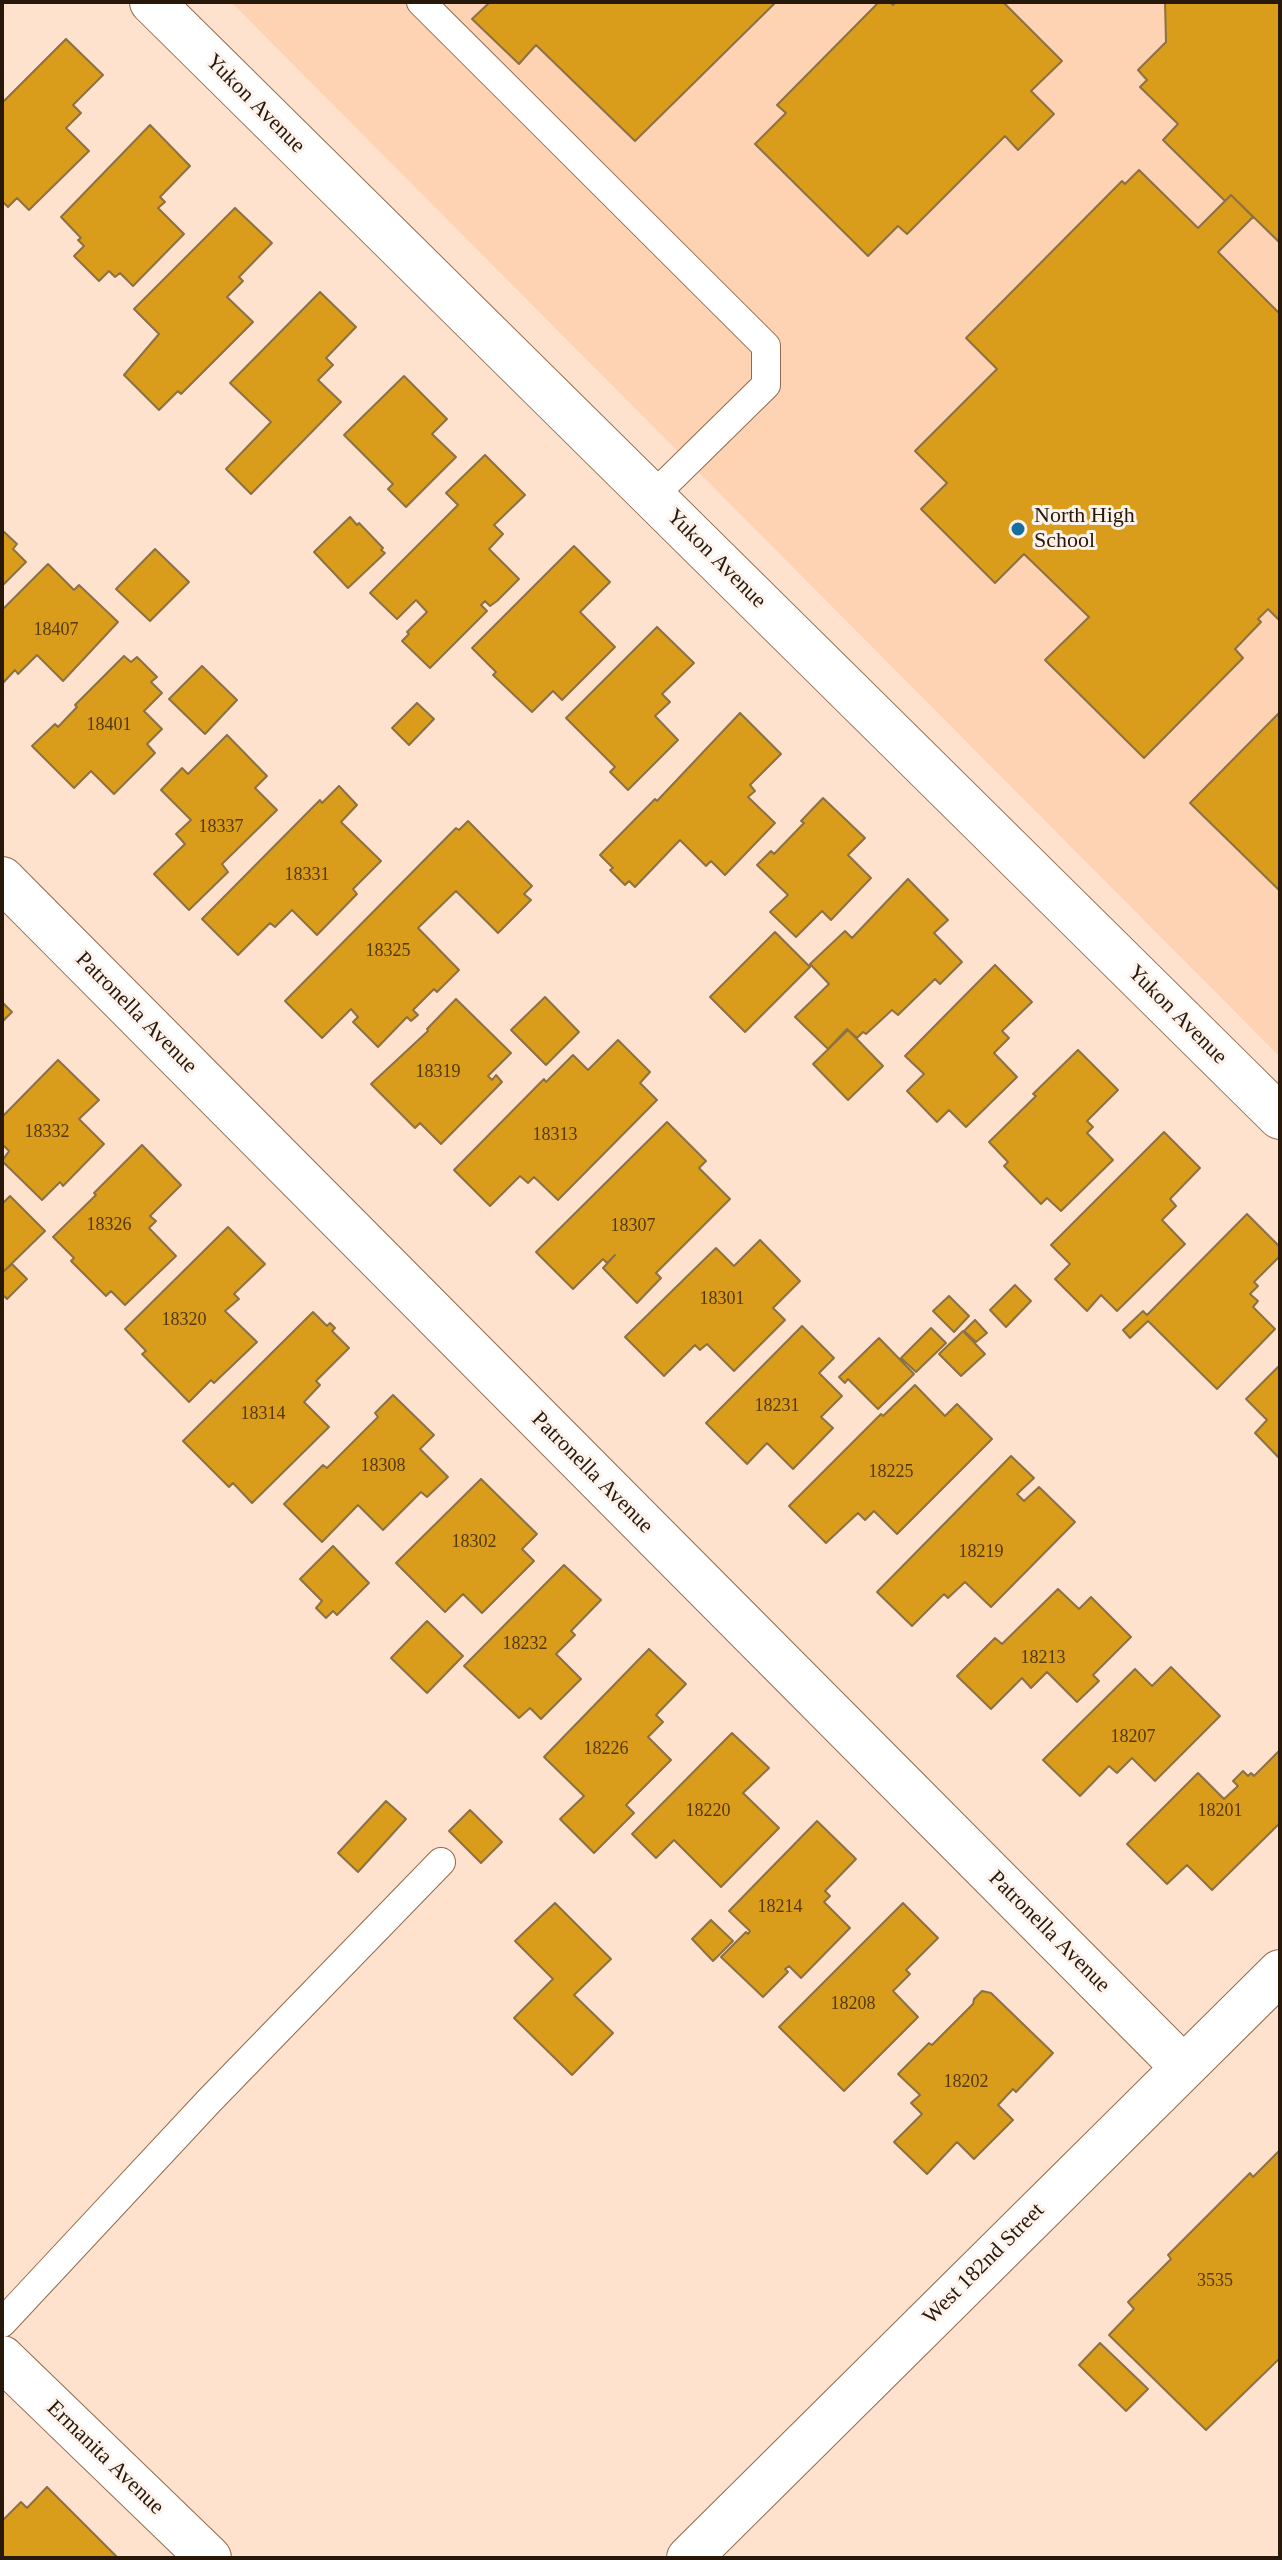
<!DOCTYPE html>
<html>
<head>
<meta charset="utf-8">
<style>
  body { margin:0 }
  #map { position:relative; width:1282px; height:2560px; overflow:hidden; background:#fee2cd; font-family:Georgia,serif }
  canvas { display:block }
  .frame { position:absolute; inset:0; border:4px solid #28180a; pointer-events:none }
</style>
</head>
<body>
<div id="map">
<canvas width="1282" height="2560"></canvas>
<div class="frame"></div>
</div>
<script>
const ctx = document.querySelector('canvas').getContext('2d');
ctx.lineJoin = 'round';
function paint(path, color) { ctx.fillStyle = color; ctx.fill(path, 'evenodd'); }
const poly = rows => new Path2D(rows.map(r => 'M' + r).join(''));
function trace(path, color, width, dash) { ctx.strokeStyle = color; ctx.lineWidth = width; ctx.lineCap = dash ? 'butt' : 'round'; ctx.setLineDash(dash || []); ctx.stroke(path); }
function write(font, color, halo, rows, align = 'center') {
  ctx.font = font + ' Georgia,serif'; ctx.lineWidth = 6; ctx.setLineDash([]); ctx.textBaseline = 'middle'; ctx.strokeStyle = halo; ctx.fillStyle = color; for (const [text, x, y, turn = 0] of rows) {
    ctx.save(); ctx.translate(x, y); ctx.rotate((+turn || 0) * Math.PI / 180); ctx.textAlign = isNaN(turn) ? turn : align; if (halo) ctx.strokeText(text, 0, 0); ctx.fillText(text, 0, 0); ctx.restore();
  }
}
paint(poly([
  [231,2,1280,2,1280,1057]
]), '#fdd3b3');
const building = poly([
  [490,2,776,2,635,141,536,45,519,64,472,19,490,2],
  [879,2,890,2,893,5,896,2,1003,2,1062,61,1031,91,1054,114,1018,150,1005,136,907,234,898,226,868,256,755,144,786,113,777,105,879,2],
  [1165,2,1280,2,1280,243,1231,195,1225,201,1163,140,1178,124,1140,87,1147,80,1138,70,1166,42,1165,2],
  [66,39,103,75,73,105,81,113,66,128,89,151,29,210,17,198,8,207,2,201,2,103,66,39],
  [150,125,190,166,160,197,165,202,158,208,184,234,133,286,120,273,115,277,109,271,99,281,74,256,84,246,78,240,81,238,61,217,150,125],
  [1139,170,1198,228,1231,195,1253,217,1218,252,1280,314,1280,621,1268,609,1258,619,1261,622,1235,649,1243,658,1144,758,1045,660,1089,617,1024,554,995,583,921,509,947,483,915,451,997,369,966,338,1122,181,1125,184,1139,170],
  [235,208,272,243,239,277,243,281,227,297,253,322,181,394,178,391,159,410,124,375,159,334,134,309,235,208],
  [320,292,356,327,326,358,333,365,318,380,341,402,251,494,226,469,271,422,230,383,320,292],
  [404,376,447,419,432,434,456,457,406,507,388,489,393,484,344,435,404,376],
  [485,455,525,495,494,525,503,534,489,549,519,579,497,601,490,606,485,601,481,605,487,611,430,668,402,641,409,634,407,632,427,612,416,600,397,619,370,593,458,505,446,493,485,455],
  [350,517,357,525,359,523,383,548,381,550,385,553,348,588,314,552,350,517],
  [2,530,17,544,13,549,26,562,2,586,2,530],
  [574,546,610,582,580,612,615,647,562,700,553,691,532,712,493,675,496,672,472,648,574,546],
  [155,549,189,582,150,621,116,589,155,549],
  [48,564,74,590,79,585,118,622,63,681,37,655,18,674,15,670,2,684,2,610,48,564],
  [657,627,694,663,662,694,670,702,655,716,678,740,628,790,610,772,615,767,566,718,657,627],
  [124,656,131,662,137,657,157,677,151,682,162,693,144,711,162,729,147,744,155,753,114,794,91,771,74,788,32,746,55,724,58,727,77,707,75,705,124,656],
  [202,666,237,700,205,734,169,699,202,666],
  [417,703,434,719,409,745,392,728,417,703],
  [1280,712,1280,891,1190,803,1280,712],
  [740,713,781,754,750,785,755,791,748,797,775,823,725,875,711,861,706,866,680,840,635,887,629,881,625,885,610,870,613,868,600,855,655,799,657,801,740,713],
  [227,735,267,776,255,788,277,810,222,864,228,872,189,910,154,874,185,844,176,834,191,820,161,790,182,768,188,774,227,735],
  [339,786,357,805,341,822,381,861,353,889,357,894,317,935,292,910,275,927,270,923,238,955,202,919,320,800,322,803,339,786],
  [823,798,865,838,848,855,871,878,831,920,822,911,796,937,770,912,788,895,757,865,771,851,774,854,804,823,801,821,823,798],
  [468,821,532,886,524,894,531,900,498,933,456,891,418,928,459,970,437,992,434,989,413,1010,418,1015,411,1021,407,1017,378,1047,353,1022,358,1017,351,1009,322,1038,285,1001,456,828,459,830,468,821],
  [908,879,948,920,934,933,962,962,940,984,935,979,898,1015,892,1010,866,1034,863,1032,857,1038,847,1029,828,1049,795,1017,829,984,810,964,845,931,852,938,908,879],
  [775,932,810,967,745,1032,710,997,775,932],
  [995,965,1032,1002,1002,1031,1009,1038,994,1053,1017,1077,966,1127,949,1110,937,1122,907,1091,924,1074,905,1056,995,965],
  [545,997,579,1032,546,1065,511,1030,545,997],
  [456,999,511,1053,488,1076,492,1080,496,1075,502,1082,441,1144,420,1123,415,1128,371,1084,428,1031,427,1029,456,999],
  [2,1002,12,1012,2,1022,2,1002],
  [848,1030,883,1066,848,1100,813,1064,848,1030],
  [618,1040,650,1072,640,1083,657,1100,558,1200,534,1177,528,1183,520,1176,490,1206,454,1170,544,1079,546,1082,573,1055,588,1070,618,1040],
  [1078,1050,1118,1090,1087,1121,1093,1127,1087,1133,1113,1160,1061,1211,1047,1198,1041,1204,1004,1166,1008,1162,989,1142,1036,1096,1033,1094,1078,1050],
  [58,1060,99,1100,79,1119,104,1144,63,1186,60,1182,42,1200,2,1161,9,1151,2,1144,2,1117,58,1060],
  [667,1122,706,1161,699,1168,730,1199,656,1273,661,1278,637,1303,603,1268,615,1255,607,1263,603,1259,573,1289,536,1252,667,1122],
  [1164,1132,1200,1168,1170,1199,1176,1206,1162,1220,1185,1244,1117,1311,1101,1295,1087,1311,1055,1279,1070,1264,1051,1245,1164,1132],
  [142,1145,181,1185,150,1216,156,1221,149,1228,176,1256,125,1305,111,1291,106,1296,71,1261,74,1258,53,1237,96,1195,94,1193,142,1145],
  [10,1196,45,1231,2,1273,2,1204,10,1196],
  [1247,1214,1280,1247,1280,1256,1254,1282,1258,1286,1250,1294,1258,1301,1253,1307,1275,1329,1217,1389,1148,1321,1130,1338,1123,1330,1143,1311,1147,1315,1247,1214],
  [228,1227,265,1264,234,1294,239,1299,225,1311,257,1342,214,1383,211,1380,189,1402,142,1354,146,1351,125,1329,228,1227],
  [760,1240,800,1281,773,1308,785,1320,734,1371,707,1344,700,1350,695,1345,664,1376,625,1337,716,1248,734,1266,760,1240],
  [12,1264,27,1279,7,1299,2,1294,2,1273,12,1264],
  [1015,1285,1031,1301,1006,1327,990,1310,1015,1285],
  [949,1296,969,1316,954,1332,933,1311,949,1296],
  [313,1312,327,1326,330,1323,335,1328,332,1331,349,1348,316,1381,320,1385,304,1402,329,1427,252,1503,233,1483,229,1487,183,1441,313,1312],
  [975,1320,987,1333,976,1342,964,1331,975,1320],
  [802,1326,834,1358,819,1373,842,1396,821,1417,833,1428,793,1469,767,1443,747,1464,706,1423,802,1326],
  [931,1328,946,1343,916,1372,901,1358,931,1328],
  [963,1331,985,1354,961,1376,939,1354,963,1331],
  [879,1338,914,1374,878,1409,848,1379,845,1383,839,1377,879,1338],
  [1280,1365,1280,1459,1255,1433,1267,1420,1246,1399,1280,1365],
  [915,1385,945,1416,957,1404,992,1439,897,1534,874,1511,865,1520,858,1513,826,1543,789,1506,881,1414,883,1416,915,1385],
  [393,1395,434,1435,420,1449,448,1477,427,1497,421,1492,383,1530,358,1505,322,1542,284,1504,323,1465,327,1468,378,1417,375,1413,393,1395],
  [1011,1456,1034,1478,1017,1494,1024,1501,1039,1487,1075,1522,991,1607,965,1582,948,1598,944,1594,912,1626,877,1592,1011,1456],
  [481,1479,537,1534,522,1549,534,1561,482,1613,463,1594,445,1612,396,1563,481,1479],
  [333,1546,369,1583,337,1615,333,1611,326,1618,316,1608,322,1601,300,1579,333,1546],
  [564,1565,601,1600,571,1631,575,1635,556,1654,581,1679,541,1719,530,1708,519,1718,464,1666,564,1565],
  [1058,1589,1079,1609,1091,1597,1131,1637,1093,1675,1099,1681,1077,1702,1047,1672,1031,1688,1022,1678,991,1709,957,1676,995,1638,1002,1644,1058,1589],
  [427,1621,463,1656,427,1693,391,1658,427,1621],
  [649,1649,686,1684,656,1715,663,1722,648,1737,671,1760,626,1805,634,1813,594,1853,560,1819,584,1796,544,1757,649,1649],
  [1171,1667,1220,1716,1155,1781,1132,1758,1117,1773,1109,1766,1080,1796,1043,1760,1135,1669,1152,1686,1171,1667],
  [732,1733,769,1768,743,1793,779,1828,721,1887,674,1840,656,1858,632,1834,732,1733],
  [1280,1750,1280,1823,1212,1890,1187,1865,1167,1884,1127,1844,1198,1773,1224,1799,1238,1786,1233,1781,1243,1771,1248,1776,1251,1773,1254,1776,1280,1750],
  [386,1801,406,1819,358,1872,338,1853,386,1801],
  [470,1810,502,1842,481,1863,449,1831,470,1810],
  [817,1821,856,1859,825,1891,830,1896,824,1902,850,1928,801,1978,789,1966,785,1969,788,1972,763,1997,721,1957,746,1932,748,1934,750,1931,729,1911,817,1821],
  [555,1903,611,1959,574,1995,613,2033,572,2075,514,2018,553,1979,515,1941,555,1903],
  [903,1903,938,1938,906,1970,910,1974,893,1991,918,2017,844,2091,779,2027,903,1903],
  [711,1920,733,1941,713,1961,692,1939,711,1920],
  [982,1991,991,1993,1053,2053,1016,2092,1013,2089,998,2105,1013,2120,974,2159,957,2142,927,2174,894,2142,922,2114,911,2103,920,2095,898,2074,929,2043,932,2045,973,2004,974,1999,982,1991],
  [1280,2150,1280,2358,1206,2430,1109,2335,1134,2309,1128,2302,1171,2259,1168,2255,1250,2173,1253,2177,1280,2150],
  [1100,2343,1148,2389,1126,2411,1079,2365,1100,2343],
  [47,2487,118,2558,2,2558,2,2521,21,2502,27,2508,47,2487]
]);
paint(building, '#d99c1b');
trace(building, '#8c7144', 2);
const lane = poly([
  [421,2,766,346,766,385,652,497],
  [2,2323,209,2101,441,1862]
]);
const street = poly([
  [2,879,1183,2067],
  [2,2358,209,2558]
]);
const secondary = poly([
  [152,2,1280,1117],
  [689,2558,1280,1972]
]);
trace(lane, '#936a4a', 30);
trace(street, '#936a4a', 46);
trace(secondary, '#936a4a', 46);
trace(lane, '#fff', 28);
trace(street, '#fff', 44);
trace(secondary, '#fff', 44);
for (const [x, y, r, color] of [
  [1018,529,8,"#186f9f"]
]) { const dot = new Path2D(); dot.arc(x, y, r, 0, 2 * Math.PI); ctx.fillStyle = color; ctx.fill(dot); trace(dot, '#fdf3ec', 3); }
write('18px', '#54390e', null, [
  ["18407",56,630],
  ["18401",109,725],
  ["18337",221,827],
  ["18331",307,875],
  ["18325",388,951],
  ["18319",438,1072],
  ["18332",47,1132],
  ["18313",555,1135],
  ["18326",109,1225],
  ["18307",633,1226],
  ["18301",722,1299],
  ["18320",184,1320],
  ["18231",777,1406],
  ["18314",263,1414],
  ["18308",383,1466],
  ["18225",891,1472],
  ["18302",474,1542],
  ["18219",981,1552],
  ["18232",525,1644],
  ["18213",1043,1658],
  ["18207",1133,1737],
  ["18226",606,1749],
  ["18220",708,1811],
  ["18201",1220,1811],
  ["18214",780,1907],
  ["18208",853,2004],
  ["18202",966,2082],
  ["3535",1215,2281]
]);
write('22px', '#28180a', '#fdf3ec', [
  ["Yukon Avenue",255,104,45],
  ["Yukon Avenue",716,559,45],
  ["Patronella Avenue",136,1013,45],
  ["Yukon Avenue",1177,1015,45],
  ["Patronella Avenue",592,1473,45],
  ["Patronella Avenue",1049,1932,45],
  ["West 182nd Street",984,2264,-45],
  ["Ermanita Avenue",105,2458,44]
]);
write('22px', '#28180a', '#fdf3ec', [
  ["North High",1034,516],
  ["School",1034,541]
], 'left');
</script>
</body>
</html>
